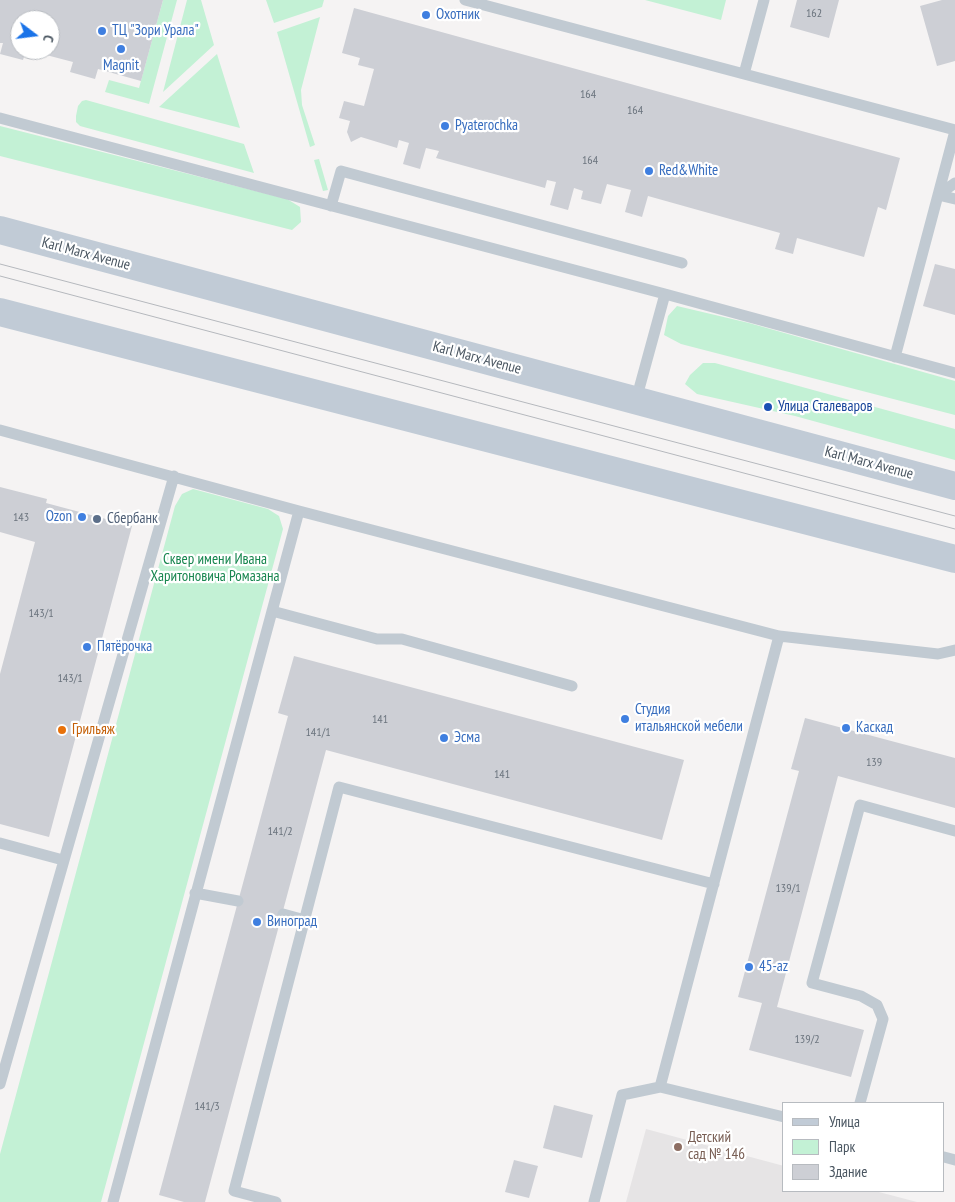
<!DOCTYPE html>
<html>
<head>
<meta charset="utf-8">
<style>
  body { margin:0 }
  #map { position:relative; width:955px; height:1202px; overflow:hidden; background:#f5f3f3; font-family:"PT Sans Narrow",sans-serif }
  canvas { display:block }
  .legend { position:absolute; left:782px; top:1102px; width:162px; height:90px; box-sizing:border-box; background:#fff; border:1px solid #b7bbc0; margin:0; padding:6px 9px; list-style:none; font-size:15px; color:#4a5661 }
  .legend li { display:flex; align-items:center; gap:10px; height:25px }
  .legend b { width:25px; border:1px solid #b7bbc0 }
  .north { position:absolute; left:10px; top:10px; width:50px; height:50px; box-sizing:border-box; background:#fff; border:1px solid #b7bbc0; border-radius:50%; rotate:105deg; font-size:14px; font-weight:700; line-height:20px; text-align:center; color:#4a5661 }
  .north::after { content:''; display:block; margin:auto; width:18px; height:22px; background:#1a73e8; clip-path:polygon(50% 0,100% 100%,50% 72%,0 100%) }
</style>
</head>
<body>
<div id="map">
<canvas width="955" height="1202"></canvas>
<ul class="legend">
<li><b style="height:6px;background:#c1cbd6"></b>Улица</li>
<li><b style="height:14px;background:#c3f1d5"></b>Парк</li>
<li><b style="height:14px;background:#cdcfd5"></b>Здание</li>
</ul>
<div class="north">С</div>
</div>
<script>
const ctx = document.querySelector('canvas').getContext('2d');
ctx.lineJoin = 'round';
function paint(path, color) { ctx.fillStyle = color; ctx.fill(path, 'evenodd'); }
const poly = rows => new Path2D(rows.map(r => 'M' + r).join(''));
function trace(path, color, width, dash) { ctx.strokeStyle = color; ctx.lineWidth = width; ctx.lineCap = dash ? 'butt' : 'round'; ctx.setLineDash(dash || []); ctx.stroke(path); }
function write(font, color, halo, rows, align = 'center') {
  ctx.font = font + ' "PT Sans Narrow",sans-serif'; ctx.lineWidth = 4.5; ctx.setLineDash([]); ctx.textBaseline = 'middle'; ctx.strokeStyle = halo; ctx.fillStyle = color; for (const [text, x, y, turn = 0] of rows) {
    ctx.save(); ctx.translate(x, y); ctx.rotate((+turn || 0) * Math.PI / 180); ctx.textAlign = isNaN(turn) ? turn : align; if (halo) ctx.strokeText(text, 0, 0); ctx.fillText(text, 0, 0); ctx.restore();
  }
}
paint(poly([
  [646,1129,784,1166,784,1191,875,1191,917,1202,626,1202]
]), '#e6e4e5');
paint(poly([
  [163,0,177,0,149,104,105,92,109,80,139,88],
  [187,0,201,0,214,45,163,92],
  [266,0,324,0,322,7,274,23],
  [645,0,726,0,721,20],
  [320,17,301,90,302,105,315,145,310,147,277,32],
  [217,54,240,128,159,107],
  [86,100,244,144,254,173,80,126,76,122,76,116,78,106,82,101],
  [0,126,287,199,300,207,301,222,292,230,0,156],
  [319,159,328,190,323,191,314,160],
  [677,306,749,323,955,381,955,415,681,344,664,335,668,316],
  [703,363,715,363,955,429,955,460,795,416,697,394,685,384,690,375],
  [193,489,268,509,279,516,283,529,101,1202,0,1202,0,1154,175,506,182,494]
]), '#c3f1d5');
paint(poly([
  [0,0,163,0,141,81,98,69,95,79,70,72,73,62,31,51,50,50,50,20,20,20,20,50,26,50,23,60,0,54,3,43,0,43],
  [797,0,839,0,829,38,790,27],
  [942,0,955,0,955,61,937,66,920,6],
  [354,8,900,158,886,210,878,207,864,257,797,238,793,254,775,249,780,233,648,196,642,217,625,212,631,190,607,184,601,204,581,199,583,191,574,188,568,210,550,205,556,182,547,180,545,188,436,158,439,151,426,148,420,169,403,164,409,143,399,140,397,148,361,137,351,142,347,132,350,121,339,118,344,101,364,106,374,69,358,65,360,58,342,53],
  [935,264,955,269,955,315,923,306],
  [0,487,47,499,46,503,132,526,49,837,0,824,0,674,35,542,0,532],
  [294,656,684,760,662,840,326,750,205,1202,184,1202,159,1195,288,716,278,713],
  [805,718,955,758,955,808,838,776,777,1007,864,1030,851,1077,749,1050,762,1003,738,997,799,771,791,769],
  [554,1105,593,1115,582,1158,543,1148],
  [514,1160,538,1166,529,1198,505,1192]
]), '#cdcfd5');
trace(poly([
  [465,0,955,130],
  [744,74,764,0],
  [0,118,665,294,955,373],
  [938,195,955,183],
  [938,195,955,199],
  [331,206,341,171,682,263],
  [895,357,955,131],
  [636,400,665,294],
  [0,430,299,511,779,636,938,654,955,650],
  [272,611,377,639,402,639,572,686],
  [0,843,63,860],
  [195,893,238,901],
  [283,914,305,920],
  [0,1084,174,476],
  [660,1087,784,1117],
  [860,1103,883,1019,877,1005,861,996,812,983,860,805,955,831],
  [944,1157,955,1160],
  [113,1202,299,511],
  [276,1202,234,1191,339,787,714,884],
  [594,1202,622,1095,660,1087,779,636]
]), '#c1cad2', 11);
trace(poly([
  [0,230,955,486],
  [0,312,955,559]
]), '#c1cbd6', 28);
trace(poly([
  [0,264,955,516],
  [0,276,955,529]
]), '#b5b8bd', 1);
for (const [x, y, r, color] of [
  [426,15,5,"#3f7fe0"],
  [102,31,5,"#3f7fe0"],
  [121,49,5,"#3f7fe0"],
  [445,126,5,"#3f7fe0"],
  [649,171,5,"#3f7fe0"],
  [768,407,5,"#1a4fb4"],
  [82,517,5,"#3f7fe0"],
  [97,519,5,"#5c6f8a"],
  [87,647,5,"#3f7fe0"],
  [625,719,5,"#3f7fe0"],
  [846,728,5,"#3f7fe0"],
  [62,730,5,"#e8710a"],
  [444,738,5,"#3f7fe0"],
  [257,922,5,"#3f7fe0"],
  [749,967,5,"#3f7fe0"],
  [678,1147,5,"#8d6e63"]
]) { const dot = new Path2D(); dot.arc(x, y, r, 0, 2 * Math.PI); ctx.fillStyle = color; ctx.fill(dot); trace(dot, '#fff', 2); }
write('12px', '#6b747e', null, [
  ["162",814,14],
  ["164",588,95],
  ["164",635,111],
  ["164",590,161],
  ["143",21,518],
  ["143/1",41,614],
  ["143/1",70,679],
  ["141",380,720],
  ["141/1",318,733],
  ["139",874,763],
  ["141",502,775],
  ["141/2",280,832],
  ["139/1",788,889],
  ["139/2",807,1040],
  ["141/3",207,1107]
]);
write('15px', '#366cbe', '#fff', [
  ["Охотник",436,15],
  ["ТЦ \"Зори Урала\"",112,31],
  ["Magnit",121,66,"center"],
  ["Pyaterochka",455,126],
  ["Red&White",659,171],
  ["Ozon",72,517,"right"],
  ["Пятёрочка",97,647],
  ["Студия",635,710],
  ["итальянской мебели",635,727],
  ["Каскад",856,728],
  ["Эсма",454,738],
  ["Виноград",267,922],
  ["45-az",759,967]
], 'left');
write('15px', '#4a5661', '#fff', [
  ["Karl Marx Avenue",86,254,15],
  ["Karl Marx Avenue",477,358,15],
  ["Karl Marx Avenue",869,463,15]
]);
write('15px', '#164399', '#fff', [
  ["Улица Сталеваров",778,407]
], 'left');
write('15px', '#4e5e75', '#fff', [
  ["Сбербанк",107,519]
], 'left');
write('15px', '#17864f', '#fff', [
  ["Сквер имени Ивана",215,560],
  ["Харитоновича Ромазана",215,577]
]);
write('15px', '#c56008', '#fff', [
  ["Грильяж",72,730]
], 'left');
write('15px', '#785e54', '#fff', [
  ["Детский",688,1138],
  ["сад № 146",688,1155]
], 'left');
</script>
</body>
</html>
